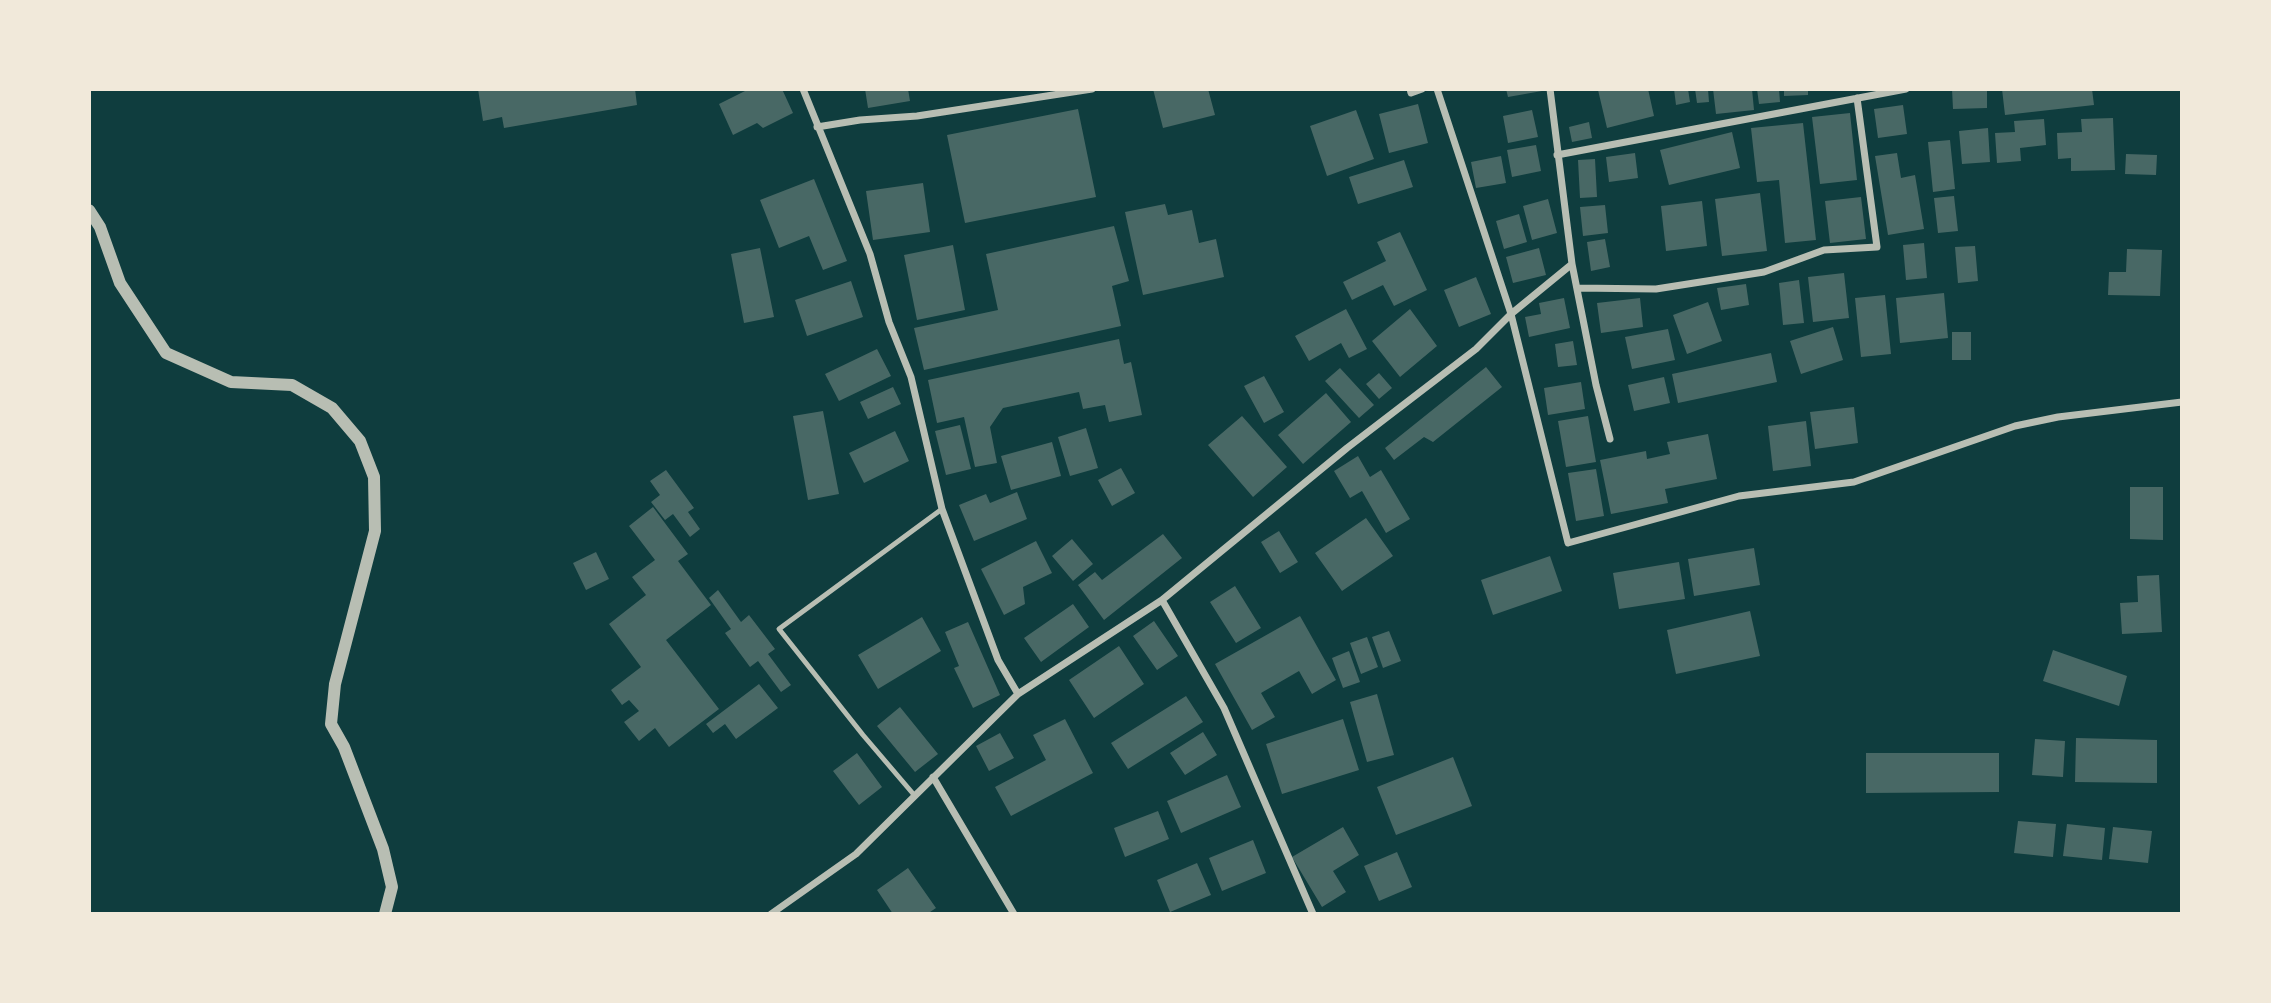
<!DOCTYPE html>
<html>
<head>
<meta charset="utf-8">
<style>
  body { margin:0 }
  #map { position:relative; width:2271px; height:1003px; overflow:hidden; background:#0f3d3e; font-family:Merriweather,serif }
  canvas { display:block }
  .frame { position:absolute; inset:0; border:91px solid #f1e9da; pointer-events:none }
</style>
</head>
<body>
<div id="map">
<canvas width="2271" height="1003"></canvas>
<div class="frame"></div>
</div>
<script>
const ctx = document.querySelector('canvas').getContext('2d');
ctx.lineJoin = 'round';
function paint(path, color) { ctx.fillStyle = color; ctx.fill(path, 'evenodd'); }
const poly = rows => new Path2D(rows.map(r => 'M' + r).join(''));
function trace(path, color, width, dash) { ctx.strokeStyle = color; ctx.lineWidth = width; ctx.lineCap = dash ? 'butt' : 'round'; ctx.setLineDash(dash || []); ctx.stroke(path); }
paint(poly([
  [478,89,635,89,637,105,504,128,502,117,483,121],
  [749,89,782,89,793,113,763,128,757,123,733,135,719,104],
  [865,89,908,89,910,101,868,108],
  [1153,89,1208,89,1215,115,1163,128],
  [1506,89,1542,89,1542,91,1508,97],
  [1603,89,1648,89,1654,116,1607,128,1598,90],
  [1674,89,1688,89,1690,102,1676,105],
  [1695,89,1708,89,1709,102,1697,103],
  [1713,89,1752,89,1754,110,1716,114],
  [1757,89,1779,89,1780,102,1759,104],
  [1784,89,1808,89,1808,95,1784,96],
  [1952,89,1987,89,1987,108,1953,109],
  [2002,89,2092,89,2094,105,2005,115],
  [1418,104,1428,143,1389,153,1379,114],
  [1903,105,1907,134,1878,138,1874,109],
  [1078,109,1096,197,965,223,947,135],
  [1356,110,1374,159,1327,176,1310,126],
  [1532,110,1538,137,1508,143,1503,116],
  [1850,113,1857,180,1820,184,1812,117],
  [2113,118,2115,170,2071,171,2071,158,2058,159,2057,133,2082,132,2081,119],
  [2044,119,2046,145,2020,148,2021,161,1997,163,1995,133,2015,132,2014,121],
  [1589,122,1592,138,1572,142,1569,127],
  [1803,123,1816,240,1785,243,1779,180,1757,182,1751,128],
  [1988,128,1990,162,1962,164,1959,131],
  [1732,132,1740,168,1669,185,1660,150],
  [1950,140,1955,189,1933,192,1928,142],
  [1536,145,1541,171,1512,177,1507,150],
  [1635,153,1638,178,1609,182,1606,157],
  [1897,153,1901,178,1915,175,1924,229,1888,235,1875,156],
  [2126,154,2157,155,2156,175,2125,174],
  [1501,156,1506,183,1476,188,1471,162],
  [1595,159,1597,197,1580,198,1578,160],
  [1404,160,1413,187,1358,204,1349,177],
  [814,179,847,261,823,270,809,236,779,248,760,200],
  [923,183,930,232,873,240,866,191],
  [1760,193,1767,251,1722,256,1715,199],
  [1954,196,1958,231,1938,233,1934,198],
  [1861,197,1866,239,1830,243,1825,201],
  [1548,199,1557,233,1532,240,1523,206],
  [1702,201,1707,246,1666,251,1661,206],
  [1165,204,1168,215,1192,210,1199,243,1216,239,1224,277,1143,295,1125,212],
  [1605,205,1608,233,1583,236,1580,207],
  [1519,214,1527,242,1504,249,1496,221],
  [1114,226,1129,281,1112,286,1121,326,924,370,914,328,998,310,986,254],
  [1400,232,1427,290,1394,306,1383,285,1352,300,1343,282,1386,261,1377,242],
  [1605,239,1610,267,1591,271,1587,242],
  [1924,243,1927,278,1906,280,1903,245],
  [953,245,965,310,917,320,904,255],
  [1975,246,1978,281,1958,283,1955,247],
  [760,248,774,317,744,323,731,254],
  [1539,248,1546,275,1513,283,1506,257],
  [2127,249,2162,250,2160,296,2108,295,2109,272,2126,272],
  [1844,273,1849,318,1813,322,1808,277],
  [1476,277,1491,314,1459,327,1444,290],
  [1799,280,1804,323,1783,325,1779,283],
  [851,281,863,317,807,336,795,300],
  [1746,284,1749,305,1721,310,1717,288],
  [1944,293,1948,338,1900,343,1896,298],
  [1885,295,1891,354,1861,357,1855,298],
  [1564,298,1570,328,1529,337,1525,317,1541,314,1539,303],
  [1640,298,1643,327,1601,333,1597,303],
  [1708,302,1722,341,1687,354,1673,315],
  [1346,309,1367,349,1349,358,1341,343,1309,361,1295,336],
  [1410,309,1437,346,1400,377,1372,341],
  [1833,327,1843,360,1801,374,1790,341],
  [1668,329,1675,360,1632,369,1625,337],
  [1952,332,1971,332,1971,360,1952,360],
  [1119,339,1124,364,1131,362,1142,415,1109,422,1105,405,1083,409,1079,392,1003,408,990,427,997,463,975,467,964,417,937,423,928,380],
  [1573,341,1577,365,1558,367,1555,344],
  [877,349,891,376,839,401,825,374],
  [1771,353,1777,382,1678,403,1672,374],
  [1486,367,1502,387,1433,442,1424,437,1394,460,1385,448],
  [1340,368,1374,405,1359,418,1325,381],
  [1379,373,1392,388,1379,399,1366,384],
  [1264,376,1284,412,1264,423,1244,386],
  [1664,377,1670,403,1634,411,1628,385],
  [1581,382,1585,409,1548,415,1544,388],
  [893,387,901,404,868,419,860,402],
  [1326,393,1351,422,1303,464,1278,435],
  [1854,407,1858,443,1815,449,1810,412],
  [823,411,839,494,808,500,793,416],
  [1242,416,1287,467,1253,497,1208,445],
  [1588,416,1596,462,1566,467,1558,421],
  [1806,421,1811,466,1773,471,1768,426],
  [960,425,971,469,946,475,935,431],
  [1086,428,1098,468,1070,476,1058,437],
  [895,431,909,461,864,483,849,453],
  [1708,434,1717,479,1665,489,1668,503,1611,514,1600,460,1646,451,1647,459,1670,454,1667,442],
  [1052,442,1061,476,1011,490,1001,456],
  [1358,456,1370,477,1381,470,1410,519,1386,533,1362,491,1350,498,1334,471],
  [1121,468,1135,493,1112,506,1098,480],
  [1596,469,1604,516,1576,521,1568,473],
  [666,470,694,508,688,512,700,529,690,537,673,514,665,520,651,502,660,495,650,481],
  [2130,487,2163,487,2163,540,2130,539],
  [1017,492,1027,519,974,541,959,505,986,494,990,503],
  [653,507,688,554,678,561,711,605,666,640,719,709,669,747,655,728,639,741,624,722,639,711,629,700,622,705,611,690,641,667,609,624,646,595,632,577,655,560,629,526],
  [1366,518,1393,556,1342,591,1315,553],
  [1279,531,1298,562,1280,573,1261,542],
  [1163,534,1182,558,1104,620,1078,585,1095,572,1102,580],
  [1072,539,1093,564,1073,581,1052,556],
  [1036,541,1052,573,1023,587,1025,604,1004,615,981,569],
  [1754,548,1760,585,1694,596,1688,559],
  [596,552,609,579,586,590,573,563],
  [1550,556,1562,591,1493,615,1481,580],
  [1679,562,1685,599,1619,609,1613,573],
  [2159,575,2162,632,2122,634,2120,603,2138,602,2137,576],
  [1235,586,1261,628,1236,643,1210,602],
  [718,590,741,622,749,615,775,649,768,654,791,685,781,692,758,661,750,667,725,633,731,629,709,598],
  [1073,604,1089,627,1041,662,1024,638],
  [1750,611,1760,656,1676,674,1667,630],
  [1300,616,1336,680,1312,694,1299,671,1261,693,1275,717,1252,730,1215,664],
  [922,617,941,651,878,689,858,655],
  [1154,621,1178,656,1157,670,1133,636],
  [968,622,1000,695,973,708,954,668,959,666,945,632],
  [1389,631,1401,661,1383,668,1372,637],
  [1367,637,1378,667,1361,674,1350,643],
  [1119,646,1144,684,1094,718,1069,680],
  [2053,650,2127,676,2119,706,2043,681],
  [1349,651,1360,682,1343,688,1332,658],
  [759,684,778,708,736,739,725,724,713,733,706,724],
  [1377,694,1394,755,1367,762,1350,702],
  [1186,696,1203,722,1128,769,1111,743],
  [900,707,938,754,915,772,877,726],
  [1065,719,1093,773,1011,816,995,787,1046,760,1033,735],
  [1343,719,1359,770,1282,794,1266,744],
  [1203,732,1217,755,1185,775,1170,753],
  [1000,733,1014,758,989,771,976,746],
  [2076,738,2157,740,2157,783,2075,782],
  [2035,739,2065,741,2063,777,2032,775],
  [857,753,882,787,859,805,833,771],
  [1866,753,1999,753,1999,792,1866,793],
  [1453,757,1472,806,1396,835,1377,787],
  [1227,775,1241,807,1181,833,1167,801],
  [1158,811,1169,839,1125,857,1114,828],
  [2018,821,2056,824,2053,857,2014,853],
  [2067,824,2105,828,2102,860,2063,856],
  [1343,827,1359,855,1333,871,1346,892,1322,907,1292,857],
  [2113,827,2152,831,2148,863,2109,859],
  [1253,840,1266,873,1222,891,1209,858],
  [1397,852,1412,887,1379,901,1364,866],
  [1197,863,1211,895,1170,912,1157,880],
  [908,868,936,908,927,914,893,914,877,890]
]), '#486865');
trace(poly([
  [915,796,863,735,779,629,942,509]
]), '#b8beb3', 5);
trace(poly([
  [803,89,870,254,889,322,911,377,942,509,998,660,1018,694],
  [1410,89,1411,93,1422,89],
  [1437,89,1511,314,1568,543,1739,496,1854,482,2015,426,2058,417,2182,402],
  [817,127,860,120,917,116,1092,89],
  [1557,155,1906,89],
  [1572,264,1596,385,1610,439],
  [1577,288,1656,289,1764,272,1824,250,1877,247,1857,98],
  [1162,600,1224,708,1313,914],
  [933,777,1014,914],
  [771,914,856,854,1018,694,1162,600,1347,448,1476,349,1511,314,1572,264,1550,89]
]), '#b8beb3', 7);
trace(poly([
  [89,210,100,227,120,283,166,353,231,382,292,385,332,408,360,441,374,477,375,531,335,684,331,724,344,747,383,849,392,887,385,914]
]), '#b8beb3', 12);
</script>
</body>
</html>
